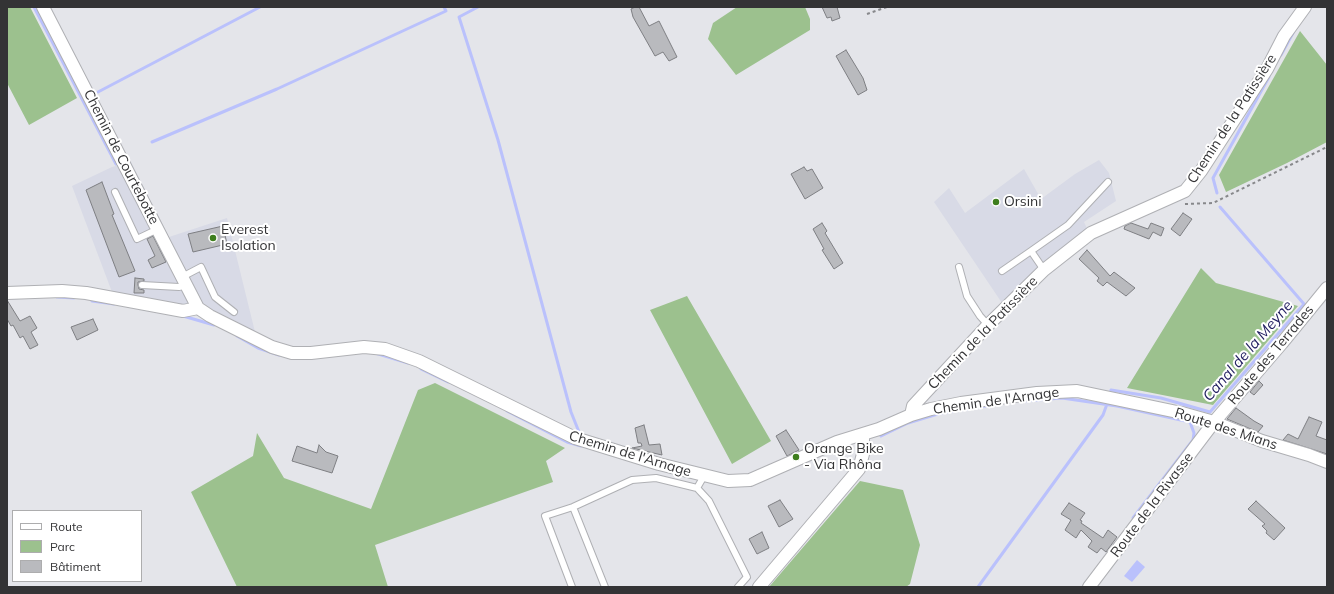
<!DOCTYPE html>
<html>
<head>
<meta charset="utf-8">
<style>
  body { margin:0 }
  #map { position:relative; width:1334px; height:594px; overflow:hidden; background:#e4e5ea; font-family:Mulish,sans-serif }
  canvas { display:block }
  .frame { position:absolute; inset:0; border:8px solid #333335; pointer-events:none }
  .legend { position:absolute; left:12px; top:510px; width:130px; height:72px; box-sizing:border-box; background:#fff; border:1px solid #adadae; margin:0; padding:5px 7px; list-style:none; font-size:12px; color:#333335 }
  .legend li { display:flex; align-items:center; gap:8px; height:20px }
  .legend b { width:20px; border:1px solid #adadae }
</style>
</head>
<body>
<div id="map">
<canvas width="1334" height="594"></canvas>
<div class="frame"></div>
<ul class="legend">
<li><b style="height:5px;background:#fff"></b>Route</li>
<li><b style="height:11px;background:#9cc18e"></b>Parc</li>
<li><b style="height:11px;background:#b9babe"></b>Bâtiment</li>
</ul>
</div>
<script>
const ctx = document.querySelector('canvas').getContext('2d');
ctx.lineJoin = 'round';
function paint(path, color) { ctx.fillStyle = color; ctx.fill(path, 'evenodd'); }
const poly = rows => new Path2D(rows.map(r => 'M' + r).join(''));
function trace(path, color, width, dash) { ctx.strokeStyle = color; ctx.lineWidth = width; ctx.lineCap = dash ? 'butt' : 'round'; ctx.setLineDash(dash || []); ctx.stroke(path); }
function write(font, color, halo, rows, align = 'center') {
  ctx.font = font + ' Mulish,sans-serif'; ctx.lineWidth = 4; ctx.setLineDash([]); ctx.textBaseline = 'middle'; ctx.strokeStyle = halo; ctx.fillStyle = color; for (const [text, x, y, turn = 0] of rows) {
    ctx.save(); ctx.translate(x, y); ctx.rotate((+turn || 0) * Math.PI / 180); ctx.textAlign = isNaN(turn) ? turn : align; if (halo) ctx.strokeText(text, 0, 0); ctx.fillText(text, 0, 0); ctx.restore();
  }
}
paint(poly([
  [1099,160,1109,173,1116,201,1084,222,1088,231,1002,303,934,202,949,188,965,213,1024,169,1041,199,1075,174],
  [131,162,169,237,227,218,255,332,185,307,112,292,72,186,112,167]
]), '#d8dae6');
paint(poly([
  [7,7,30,7,77,98,29,125,7,83],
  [737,7,805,7,810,19,810,30,736,75,708,39,713,23],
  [1300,31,1327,65,1327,142,1287,163,1226,192,1219,175],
  [1201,268,1216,283,1298,306,1213,405,1127,388],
  [687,296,771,441,732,464,650,310],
  [435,383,565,448,546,461,553,482,375,545,388,587,237,587,191,492,253,456,257,433,284,478,371,509,418,390],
  [860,481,903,490,920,545,910,584,906,587,769,587]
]), '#9cc18e');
paint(poly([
  [1137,560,1145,567,1132,582,1124,576]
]), '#bac1fc');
trace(poly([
  [34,7,116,164],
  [478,7,459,17,498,140,571,412,581,437],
  [1281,55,1293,33],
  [98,92,260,7],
  [152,142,277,89,446,11,444,7],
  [1217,193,1213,178,1269,77],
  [57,297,74,298],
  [92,301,114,304],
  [183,316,214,325],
  [237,336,258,348,279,355],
  [375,353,408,363],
  [421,369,448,382],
  [1110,394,1111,390,1161,398,1210,412,1304,304,1220,207],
  [1023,401,1062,398,1117,406,1190,422,1194,433,1193,440,1133,518],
  [507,411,567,442,581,446],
  [881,436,908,423,941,413,986,406],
  [978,587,1103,415,1107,404]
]), '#bac1fc', 3);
const building = poly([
  [635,7,639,7,649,26,659,21,677,57,669,61,663,52,655,56,633,17,631,9,635,7],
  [822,7,837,7,840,18,832,21,831,17,827,18,822,7],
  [846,50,863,78,867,90,858,95,836,56,846,50],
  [804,167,807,171,812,169,823,188,805,199,791,174,804,167],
  [102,182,114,214,112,215,135,271,119,277,86,190,102,182],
  [1183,213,1192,219,1180,236,1171,229,1183,213],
  [822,223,827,231,825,233,843,263,834,269,822,250,824,249,813,229,822,223],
  [1131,223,1148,229,1151,223,1164,228,1161,236,1153,232,1149,239,1124,229,1125,226,1131,223],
  [223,226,227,244,193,252,188,234,223,226],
  [153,236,166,262,152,268,148,260,155,256,147,239,153,236],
  [1087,250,1110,276,1114,272,1135,288,1126,296,1107,282,1103,286,1097,281,1099,278,1079,259,1087,250],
  [135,278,144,279,144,281,138,282,138,285,139,289,144,290,144,293,134,293,135,278],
  [7,300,20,321,30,316,37,328,31,332,38,345,30,349,23,336,20,338,13,325,11,326,7,319,7,300],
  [93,319,98,330,77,340,71,327,93,319],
  [1259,381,1263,385,1254,395,1250,392,1259,381],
  [1236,408,1254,421,1263,426,1258,432,1227,419,1236,408],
  [1309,417,1322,422,1316,436,1327,440,1327,454,1283,440,1288,434,1298,439,1309,417],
  [644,425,649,445,660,444,662,455,632,448,642,446,641,443,638,443,635,428,644,425],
  [786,430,799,450,787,456,776,436,786,430],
  [319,445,326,452,338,456,332,473,292,461,297,446,317,453,319,445],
  [780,500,793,519,779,527,768,506,780,500],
  [1256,501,1285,528,1274,540,1266,533,1267,531,1262,526,1265,524,1248,509,1256,501],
  [1069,503,1085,513,1080,520,1082,521,1081,523,1103,538,1108,530,1117,537,1106,552,1101,548,1097,553,1088,547,1092,541,1081,530,1076,538,1065,530,1071,520,1061,514,1069,503],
  [762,532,769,548,757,554,749,539,762,532]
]);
paint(building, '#b9babe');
trace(building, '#7e7f83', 1);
const service = poly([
  [115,192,137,239,158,229],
  [1031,251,1068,225,1108,182],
  [959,267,967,296,980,316,988,325],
  [1002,271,1031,251,1044,270],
  [182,277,201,267,215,297,234,312],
  [142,285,179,287,186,285],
  [697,488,709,501,747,577,738,587],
  [573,507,605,587],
  [572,587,545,516,573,507,632,480,656,478,697,488,704,476]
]);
const minor = poly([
  [43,7,198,308,210,316,272,347,292,353,311,353,364,347,385,349,419,361,575,438,659,464,728,481,750,480,837,442,879,429,911,415,931,409,961,403,1037,393,1077,391,1182,413,1214,422,1262,441,1309,455,1327,462],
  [7,293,62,291,86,293,183,311,198,308],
  [911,415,913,406,988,325,1044,270,1091,233,1185,191,1201,171,1267,69,1284,36,1305,7],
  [759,587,859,469,863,454,863,435],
  [1089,587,1214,422,1282,343,1327,288]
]);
trace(service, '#afb0b4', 8);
trace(minor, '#afb0b4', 14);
trace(poly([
  [867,14,887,7],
  [1185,204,1213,203,1327,147]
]), '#87888b', 2, [3, 3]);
trace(service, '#fff', 6);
trace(minor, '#fff', 12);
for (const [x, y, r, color] of [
  [996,202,4,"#3e7e1d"],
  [213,238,4,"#3e7e1d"],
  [796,457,4,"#3e7e1d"]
]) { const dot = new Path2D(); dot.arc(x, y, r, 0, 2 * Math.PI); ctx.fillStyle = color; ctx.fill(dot); trace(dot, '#fff', 1.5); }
write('14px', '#333335', '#fff', [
  ["Chemin de la Patissière",1232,119,-57],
  ["Chemin de Courtebotte",121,157,63],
  ["Chemin de la Patissière",983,333,-46],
  ["Route des Terrades",1271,355,-50],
  ["Chemin de l'Arnage",996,401,-8],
  ["Route des Mians",1226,429,18],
  ["Chemin de l'Arnage",630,454,17],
  ["Route de la Rivasse",1152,505,-53]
]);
write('14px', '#333335', '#fff', [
  ["Orsini",1004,202],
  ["Everest",221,230],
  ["Isolation",221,246],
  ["Orange Bike",804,449],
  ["- Via Rhôna",804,465]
], 'left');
write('italic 15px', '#232062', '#fff', [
  ["Canal de la Meyne",1248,351,-49]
]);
</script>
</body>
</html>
